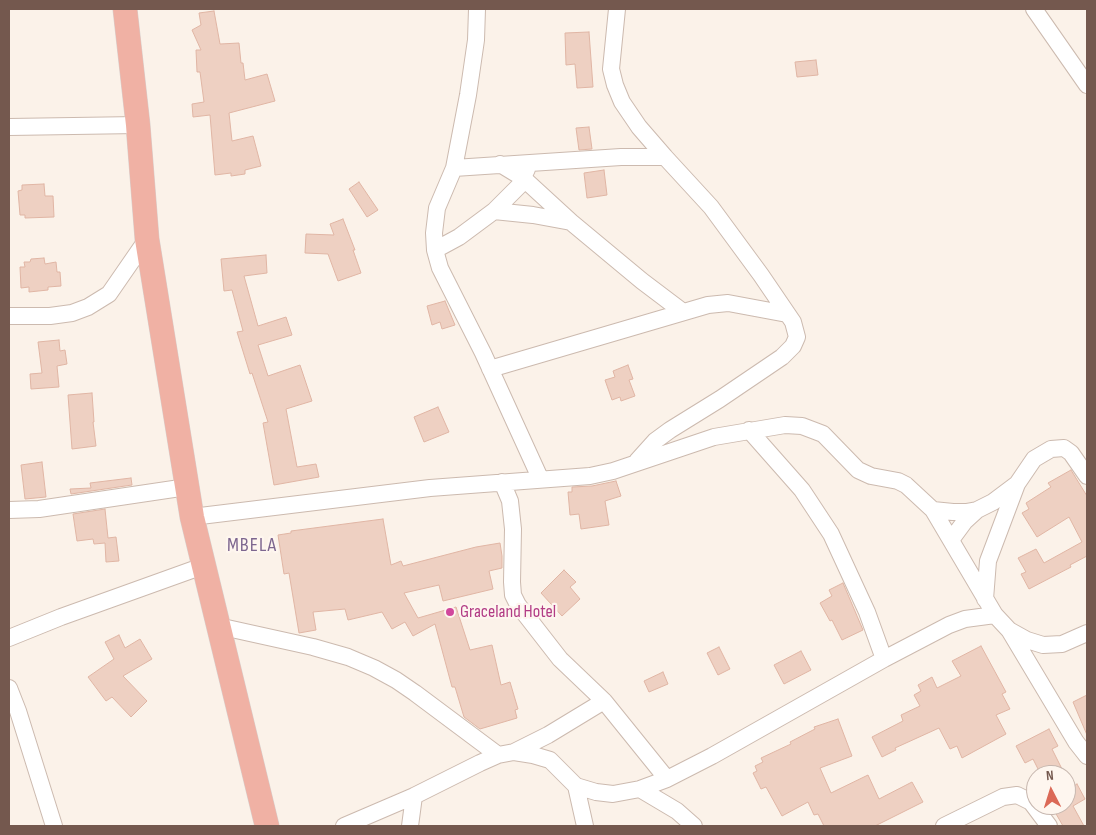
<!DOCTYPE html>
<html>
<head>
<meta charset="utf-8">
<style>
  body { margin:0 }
  #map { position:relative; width:1096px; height:835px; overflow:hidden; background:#fbf2e9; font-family:"Sofia Sans Condensed",sans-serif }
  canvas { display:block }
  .frame { position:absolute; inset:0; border:10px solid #74584e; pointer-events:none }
  .north { position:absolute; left:1026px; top:765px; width:50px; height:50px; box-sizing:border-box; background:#fef6ef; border:1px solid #c7b7af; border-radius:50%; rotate:355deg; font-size:14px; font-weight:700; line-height:20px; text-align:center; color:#74584e }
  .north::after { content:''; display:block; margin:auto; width:18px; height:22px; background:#db6957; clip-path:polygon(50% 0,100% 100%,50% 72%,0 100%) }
</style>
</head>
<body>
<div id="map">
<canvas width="1096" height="835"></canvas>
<div class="frame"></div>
<div class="north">N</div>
</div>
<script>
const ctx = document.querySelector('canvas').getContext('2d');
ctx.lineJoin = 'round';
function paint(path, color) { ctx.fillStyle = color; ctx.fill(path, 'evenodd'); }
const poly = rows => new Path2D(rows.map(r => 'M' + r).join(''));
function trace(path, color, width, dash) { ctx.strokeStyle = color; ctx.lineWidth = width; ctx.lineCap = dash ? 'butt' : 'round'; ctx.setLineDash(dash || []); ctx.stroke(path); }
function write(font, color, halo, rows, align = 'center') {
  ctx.font = font + ' "Sofia Sans Condensed",sans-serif'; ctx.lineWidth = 4.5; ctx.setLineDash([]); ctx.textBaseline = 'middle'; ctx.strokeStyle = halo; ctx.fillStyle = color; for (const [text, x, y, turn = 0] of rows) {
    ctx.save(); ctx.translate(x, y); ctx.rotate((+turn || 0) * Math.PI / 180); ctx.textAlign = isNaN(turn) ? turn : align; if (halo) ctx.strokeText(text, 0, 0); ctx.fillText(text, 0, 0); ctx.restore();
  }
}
const building = poly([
  [214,11,220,44,239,43,241,63,243,63,245,80,267,74,275,101,229,113,232,141,253,136,261,166,245,170,245,174,231,176,231,173,215,175,210,115,193,117,192,104,204,102,200,72,197,72,196,50,201,50,192,30,201,25,199,13,214,11],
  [589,32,593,87,577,88,575,64,566,65,565,33,589,32],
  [816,60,818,75,797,77,795,62,816,60],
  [589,127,592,149,579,150,576,128,589,127],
  [604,170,607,195,587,198,584,173,604,170],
  [359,182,378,210,367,217,349,189,359,182],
  [44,184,45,196,53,196,54,217,25,218,25,215,20,215,18,191,22,190,22,185,44,184],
  [343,219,355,250,353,250,361,273,338,281,328,254,305,253,306,234,334,235,330,224,343,219],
  [266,255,267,273,244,276,258,326,286,317,292,335,258,345,268,376,300,365,312,401,286,409,297,467,316,464,319,477,274,485,263,423,268,422,252,373,250,374,237,332,243,331,232,290,224,291,221,259,266,255],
  [44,258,45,264,56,262,57,272,60,272,61,286,48,287,48,290,29,292,29,287,21,288,20,267,25,267,24,262,30,262,31,259,44,258],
  [445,301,455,325,442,329,440,322,432,325,427,306,445,301],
  [59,340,60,351,65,350,67,364,57,366,59,387,31,389,30,374,42,373,38,342,59,340],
  [628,365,633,379,629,380,635,396,621,401,620,397,612,400,605,380,615,377,613,371,628,365],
  [92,393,94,422,93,422,96,446,72,449,68,395,92,393],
  [438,407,449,432,424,442,414,417,438,407],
  [42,462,46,497,25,499,21,465,42,462],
  [1071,470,1087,496,1087,556,1070,565,1071,567,1029,589,1021,574,1026,572,1018,558,1036,549,1044,563,1082,542,1069,517,1037,537,1022,513,1029,509,1026,503,1051,487,1048,483,1071,470],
  [131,478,132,485,71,494,70,489,91,488,90,483,131,478],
  [616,481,621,496,605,501,609,525,581,529,579,514,570,515,568,492,572,492,572,487,592,486,616,481],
  [105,509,108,538,116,537,119,561,106,562,105,543,94,544,93,539,77,541,73,514,105,509],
  [383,519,391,565,401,561,403,566,476,547,500,543,502,556,502,568,489,571,493,589,443,601,439,585,404,593,418,618,456,607,470,650,492,645,501,685,510,682,518,709,515,710,517,718,480,729,464,717,455,687,452,687,435,624,413,636,405,622,392,629,382,612,348,620,345,609,313,612,316,630,299,633,289,573,284,574,278,535,291,533,291,531,383,519],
  [564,570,576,582,570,587,580,599,562,616,541,593,564,570],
  [843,583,863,630,842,640,832,620,830,621,820,603,832,596,829,590,843,583],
  [119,635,125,648,140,639,152,659,123,676,147,701,131,717,112,697,106,701,88,677,114,659,105,642,119,635],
  [981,646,1006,692,1002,694,1010,709,996,715,1006,734,962,758,957,746,950,749,939,728,895,748,896,750,882,757,872,737,903,721,901,715,920,706,914,695,921,691,918,685,932,677,937,688,961,676,952,661,981,646],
  [719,647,730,669,718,675,707,653,719,647],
  [801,651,811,670,784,684,774,665,801,651],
  [663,672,668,684,649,692,644,681,663,672],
  [1087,695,1087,735,1073,702,1087,695],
  [838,719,852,756,820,768,831,793,868,775,879,799,912,782,923,802,875,826,824,826,818,814,814,815,808,802,782,816,766,787,761,789,753,773,757,771,755,766,763,762,761,758,791,744,790,742,815,729,814,727,838,719],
  [1049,729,1058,746,1052,749,1065,775,1041,775,1033,759,1025,763,1016,746,1049,729],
  [1077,784,1085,799,1073,806,1084,826,1063,826,1051,805,1066,805,1066,791,1077,784]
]);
paint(building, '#eed0c2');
trace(building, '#e0b5a4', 1);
const minor = poly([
  [477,9,476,40,468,95,454,168,437,208,434,233,435,250,440,268,483,353,540,478],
  [617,9,611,69,615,85,622,102,639,127,665,157,711,207,761,275,793,322,797,337,793,346,782,357,720,399,670,430,655,441,637,461],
  [1034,9,1087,85],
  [9,127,138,125],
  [500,164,523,178,571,222,642,281,683,312],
  [454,168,621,157,665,157],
  [494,211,533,215,571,222],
  [435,250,459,237,494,211,519,186,527,169],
  [9,316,50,316,72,313,88,307,109,294,147,239],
  [490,369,708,305,728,303,787,314],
  [749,430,802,490,831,534,867,612,884,659],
  [502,482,510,501,513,529,512,582,513,595,518,605,560,659,604,701,667,779],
  [9,510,39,509,187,487],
  [933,510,953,512,966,512,977,510,993,502,1017,484,1034,459,1051,449,1064,448,1071,453,1087,476],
  [192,517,430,488,590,476,613,471,714,437,785,425,802,426,823,434,858,470,871,476,898,481,906,485,933,510,995,615,1009,630,1076,742,1087,756],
  [951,540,965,521,977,510],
  [985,599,988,561,1017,484],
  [218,626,313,647,348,657,374,668,396,680,415,693,498,755],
  [1009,630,1027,640,1043,645,1062,644,1087,633],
  [9,638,61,617,203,566],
  [9,688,18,711,54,826],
  [514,752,548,735,604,701],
  [576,786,585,826],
  [640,789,677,811,694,826],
  [344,826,414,796,480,763,498,755,514,752,533,755,550,760,576,786,596,792,613,794,640,789,667,779,712,756,884,659,949,625,965,619,995,615],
  [410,826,414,796],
  [944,826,1003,797,1017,795,1031,802,1049,826]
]);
const highway = poly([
  [125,9,138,125,147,239,192,517,267,826]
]);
trace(minor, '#ccbaaf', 18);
trace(highway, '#d8d0cd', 25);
trace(minor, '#fff', 16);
trace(highway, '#f0b1a4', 24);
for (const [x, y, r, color] of [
  [450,612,5,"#d1479c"]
]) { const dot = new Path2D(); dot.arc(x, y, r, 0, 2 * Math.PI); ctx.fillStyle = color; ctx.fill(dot); trace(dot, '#fef6ef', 2); }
write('18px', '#b23c85', '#fef6ef', [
  ["Graceland Hotel",460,612]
], 'left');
ctx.letterSpacing = '1px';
write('20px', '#7d668f', '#fef6ef', [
  ["MBELA",252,546]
]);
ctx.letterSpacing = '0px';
</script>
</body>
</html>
